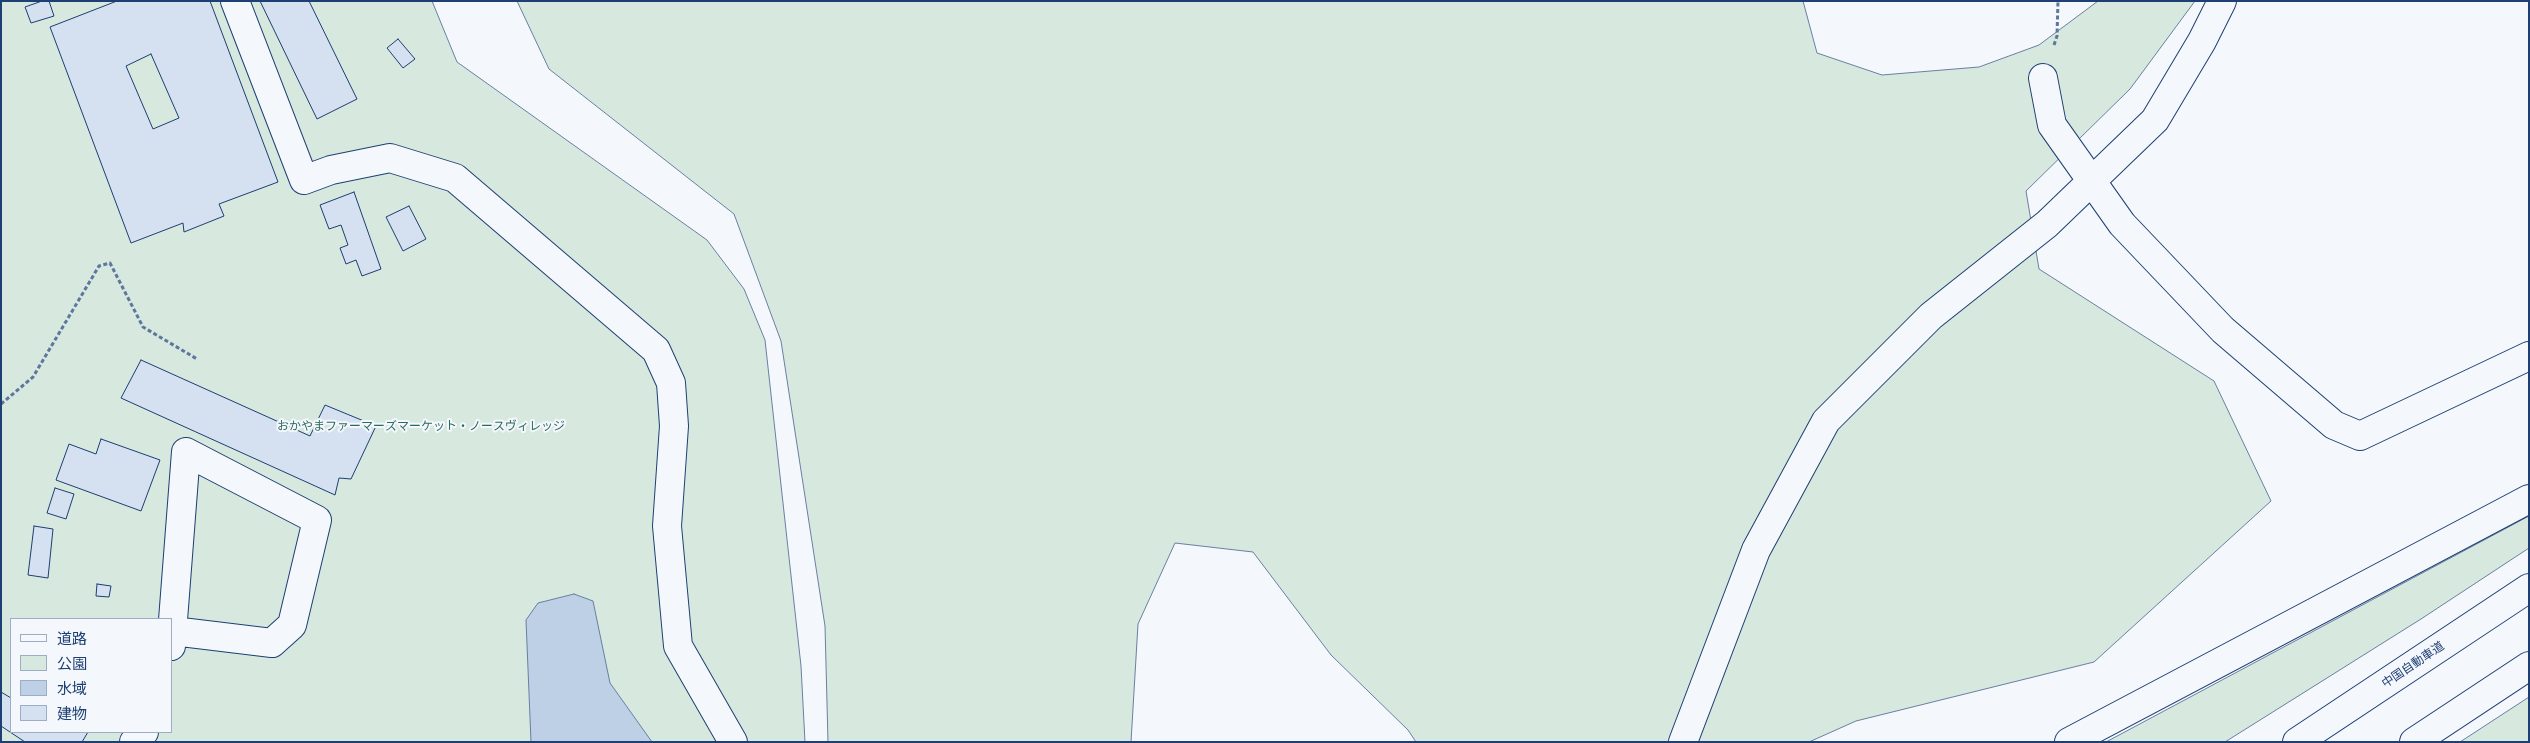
<!DOCTYPE html>
<html>
<head>
<meta charset="utf-8">
<style>
  body { margin:0 }
  #map { position:relative; width:2530px; height:743px; overflow:hidden; background:#f4f7fb; font-family:Inter,"Noto Sans JP",sans-serif }
  canvas { display:block }
  .frame { position:absolute; inset:0; border:2px solid #1d3f73; pointer-events:none }
  .legend { position:absolute; left:10px; top:618px; width:162px; height:115px; box-sizing:border-box; background:#f4f7fb; border:1px solid #9eadc5; margin:0; padding:6px 9px; list-style:none; font-size:15px; color:#1d3f73 }
  .legend li { display:flex; align-items:center; gap:10px; height:25px }
  .legend b { width:25px; border:1px solid #9eadc5 }
</style>
</head>
<body>
<div id="map">
<canvas width="2530" height="743"></canvas>
<div class="frame"></div>
<ul class="legend">
<li><b style="height:6px;background:#f4f7fb"></b>道路</li>
<li><b style="height:14px;background:#d7e8df"></b>公園</li>
<li><b style="height:14px;background:#bed0e5"></b>水域</li>
<li><b style="height:14px;background:#d5e0f0"></b>建物</li>
</ul>
</div>
<script>
const ctx = document.querySelector('canvas').getContext('2d');
ctx.lineJoin = 'round';
function paint(path, color) { ctx.fillStyle = color; ctx.fill(path, 'evenodd'); }
const poly = rows => new Path2D(rows.map(r => 'M' + r).join(''));
function trace(path, color, width, dash) { ctx.strokeStyle = color; ctx.lineWidth = width; ctx.lineCap = dash ? 'butt' : 'round'; ctx.setLineDash(dash || []); ctx.stroke(path); }
function write(font, color, halo, rows, align = 'center') {
  ctx.font = font + ' Inter,"Noto Sans JP",sans-serif'; ctx.lineWidth = 4; ctx.setLineDash([]); ctx.textBaseline = 'middle'; ctx.strokeStyle = halo; ctx.fillStyle = color; for (const [text, x, y, turn = 0] of rows) {
    ctx.save(); ctx.translate(x, y); ctx.rotate((+turn || 0) * Math.PI / 180); ctx.textAlign = isNaN(turn) ? turn : align; if (halo) ctx.strokeText(text, 0, 0); ctx.fillText(text, 0, 0); ctx.restore();
  }
}
const green = poly([
  [1,1,432,1,457,62,707,240,744,289,765,340,801,666,805,742,1,742,1,1],
  [11,619,171,619,171,732,11,732,11,619],
  [517,1,1803,1,1817,53,1882,75,1979,67,2039,45,2098,1,2195,1,2130,89,2026,191,2039,269,2214,381,2271,501,2094,662,1856,721,1809,742,1416,742,1408,730,1331,655,1253,552,1175,543,1138,624,1131,742,828,742,825,626,781,341,734,214,549,69,517,1],
  [2529,516,2529,548,2421,619,2225,742,2106,742,2529,516],
  [2529,697,2529,742,2460,742,2529,697]
]);
paint(green, '#d7e8df');
trace(green, '#687fa3', 1);
const water = poly([
  [574,594,593,601,610,683,652,742,531,742,526,620,538,603,574,594]
]);
paint(water, '#bed0e5');
trace(water, '#687fa3', 1);
const building = poly([
  [42,1,49,1,54,16,31,23,25,7,42,1],
  [117,1,210,1,278,182,219,204,224,216,184,232,183,223,131,243,50,27,117,1],
  [151,54,179,118,153,129,126,66,151,54],
  [260,1,309,1,357,99,317,119,260,1],
  [398,39,415,59,403,68,387,48,398,39],
  [354,192,381,269,362,276,356,260,346,264,340,248,348,245,341,225,329,229,320,205,354,192],
  [409,206,426,239,403,251,386,217,409,206],
  [141,360,310,436,325,405,376,426,351,479,339,478,335,495,121,398,141,360],
  [101,439,160,460,141,511,56,480,69,444,96,454,101,439],
  [55,488,74,494,66,519,47,513,55,488],
  [34,526,53,529,48,578,28,575,34,526],
  [97,584,111,586,109,597,96,596,97,584],
  [1,692,11,698,11,732,88,732,82,742,25,742,1,726,1,692]
]);
paint(building, '#d5e0f0');
trace(building, '#1d3f73', 1);
const minor = poly([
  [235,1,304,180,331,170,390,158,455,178,656,350,671,383,674,426,667,526,678,646,733,742],
  [2043,78,2052,125,2122,224,2223,330,2334,425,2360,436,2529,356],
  [171,646,186,452,317,520,292,625,272,643,173,631],
  [134,742,144,732],
  [1683,742,1756,550,1826,421,1931,316,2047,224,2155,120,2202,41,2222,1]
]);
const highway = poly([
  [2069,742,2529,499],
  [2297,742,2529,588],
  [2414,742,2529,666]
]);
trace(minor, '#1d3f73', 30);
trace(highway, '#1d3f73', 30);
trace(poly([
  [2054,45,2057,36,2058,1],
  [1,404,33,377,99,266,110,263,143,327,197,359]
]), '#5e769c', 3, [4, 2.5]);
trace(minor, '#f4f7fb', 28);
trace(highway, '#f4f7fb', 28);
write('12px', '#2c6c60', '#f4f7fb', [
  ["おかやまファーマーズマーケット・ノースヴィレッジ",421,426]
]);
write('12px', '#1d3f73', '#f4f7fb', [
  ["中国自動車道",2413,665,-34]
]);
</script>
</body>
</html>
